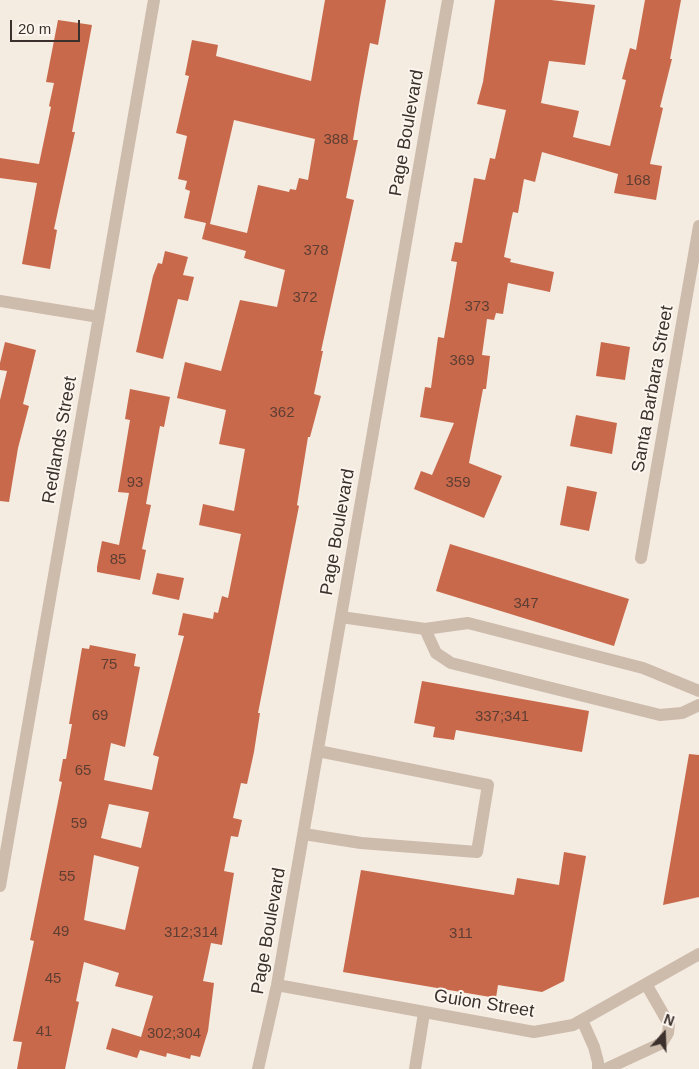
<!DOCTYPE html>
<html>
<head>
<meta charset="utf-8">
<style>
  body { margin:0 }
  #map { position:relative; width:699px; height:1069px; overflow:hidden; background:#f4ebe1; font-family:Helvetica,sans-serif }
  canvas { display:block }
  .north { position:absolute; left:639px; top:1009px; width:50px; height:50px; -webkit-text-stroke:4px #fbf5ee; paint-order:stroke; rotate:20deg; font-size:14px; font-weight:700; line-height:20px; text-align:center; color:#3b302b }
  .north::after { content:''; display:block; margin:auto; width:18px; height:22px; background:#3b302b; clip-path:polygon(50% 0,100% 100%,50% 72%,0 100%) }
  .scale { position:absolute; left:10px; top:20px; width:70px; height:22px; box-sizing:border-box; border:2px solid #3b302b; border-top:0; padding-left:6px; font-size:15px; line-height:18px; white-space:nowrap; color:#3b302b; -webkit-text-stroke:4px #fbf5ee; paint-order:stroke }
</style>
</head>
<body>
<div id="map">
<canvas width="699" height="1069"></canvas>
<div class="north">N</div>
<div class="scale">20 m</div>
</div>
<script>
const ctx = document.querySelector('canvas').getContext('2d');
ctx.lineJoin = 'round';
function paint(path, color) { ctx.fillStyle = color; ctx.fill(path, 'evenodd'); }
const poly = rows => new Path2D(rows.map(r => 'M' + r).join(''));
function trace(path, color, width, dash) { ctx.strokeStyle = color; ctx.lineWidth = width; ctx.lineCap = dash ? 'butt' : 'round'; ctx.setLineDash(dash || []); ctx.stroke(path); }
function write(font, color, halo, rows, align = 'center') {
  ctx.font = font + ' Helvetica,sans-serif'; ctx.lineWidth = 4; ctx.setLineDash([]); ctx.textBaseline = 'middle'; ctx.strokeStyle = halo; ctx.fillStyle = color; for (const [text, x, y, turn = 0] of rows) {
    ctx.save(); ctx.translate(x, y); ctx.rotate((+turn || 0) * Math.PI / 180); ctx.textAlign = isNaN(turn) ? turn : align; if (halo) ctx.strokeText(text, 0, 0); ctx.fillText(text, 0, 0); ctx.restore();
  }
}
paint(poly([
  [325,0,386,0,378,45,370,43,360,98,353,140,358,140,346,198,354,200,321,351,323,351,314,394,321,396,310,437,308,437,297,505,299,506,258,713,260,713,254,752,247,784,241,783,233,818,242,820,238,837,231,836,224,871,234,873,222,945,211,943,203,981,214,983,208,1031,200,1057,191,1055,190,1059,167,1053,166,1057,140,1050,137,1058,106,1049,112,1028,141,1037,153,996,115,986,119,973,84,962,76,1001,79,1002,65,1069,17,1069,22,1042,13,1041,34,941,30,940,62,782,59,781,63,759,66,759,72,724,69,724,82,648,89,649,90,645,136,654,134,666,140,667,125,747,111,743,104,780,152,790,159,757,153,755,184,636,178,635,183,613,213,619,214,612,218,613,222,596,228,598,241,534,199,525,203,504,234,511,245,449,219,444,226,410,177,398,185,362,221,371,240,300,277,307,285,270,244,258,246,251,202,239,206,223,184,218,190,191,185,189,187,181,178,179,187,136,176,133,189,76,185,75,192,40,218,45,216,56,311,81],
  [234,120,315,139,308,180,299,178,296,190,290,189,289,192,258,185,247,233,210,224],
  [109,804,149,812,141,848,101,838],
  [94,855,139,867,125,930,84,920],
  [495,0,551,0,595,5,585,65,549,61,541,103,579,111,573,137,610,146,626,80,622,79,630,48,636,50,645,0,681,0,670,59,672,59,660,107,663,108,650,164,662,166,656,200,614,193,618,174,542,152,535,182,524,179,518,213,513,212,512,216,504,257,511,259,510,262,554,272,550,292,508,283,503,314,496,313,494,320,487,319,482,355,490,356,486,389,483,389,469,463,502,476,484,518,414,489,421,471,432,475,454,423,420,417,425,387,431,388,438,337,444,338,457,262,451,261,455,242,462,243,474,178,485,180,490,158,495,159,506,110,477,104,483,82],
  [58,20,92,25,72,132,75,132,54,229,57,230,50,269,22,264,37,183,0,178,0,158,39,164,51,107,49,106,54,83,46,82],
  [165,251,188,257,183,275,194,277,188,301,178,299,163,359,136,352,153,276,158,263,162,264],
  [5,342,36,350,23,404,29,406,18,448,9,502,0,501,0,400,7,371,0,370,0,363],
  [601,342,630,347,625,380,596,376],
  [130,389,170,397,164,427,160,426,146,504,151,505,142,549,146,550,140,580,97,572,97,567,102,541,119,545,129,493,118,492,130,420,125,419],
  [576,415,617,423,612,454,570,446],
  [567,486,597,492,589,531,560,525],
  [450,544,629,599,614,646,436,591],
  [157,573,184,578,179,600,152,594],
  [422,681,589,711,582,752,456,730,454,740,433,737,435,727,414,723],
  [689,754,699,755,699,897,663,905],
  [564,852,586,856,564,981,542,992,498,985,496,998,343,972,361,870,514,895,517,878,559,885]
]), '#c8694b');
trace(poly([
  [0,301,99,317],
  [641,558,699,226],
  [341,617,425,629,468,623,643,668,699,691],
  [425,629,436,653,451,663,660,715,682,713,699,705],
  [304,834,361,843,477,852,488,785,318,751],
  [0,886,154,0],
  [277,985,534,1032,573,1025,699,954],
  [582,1020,594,1047,598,1062,598,1069],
  [258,1069,277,985,448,0],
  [415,1069,424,1013],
  [606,1069,662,1043,668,1033,669,1024,646,984]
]), '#cdbbac', 12);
write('15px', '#5e3e33', null, [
  ["388",336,140],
  ["168",638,181],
  ["378",316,251],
  ["372",305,298],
  ["373",477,307],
  ["369",462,361],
  ["362",282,413],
  ["93",135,483],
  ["359",458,483],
  ["85",118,560],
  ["347",526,604],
  ["75",109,665],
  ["69",100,716],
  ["337;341",502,717],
  ["65",83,771],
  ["59",79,824],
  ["55",67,877],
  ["49",61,932],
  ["312;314",191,933],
  ["311",461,934],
  ["45",53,979],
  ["41",44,1032],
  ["302;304",174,1034]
]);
write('18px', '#3b302b', '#fbf5ee', [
  ["Page Boulevard",407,133,-80],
  ["Santa Barbara Street",653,389,-80],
  ["Redlands Street",60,440,-80],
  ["Page Boulevard",338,532,-80],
  ["Page Boulevard",269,931,-80],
  ["Guion Street",484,1004,9]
]);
</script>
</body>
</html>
